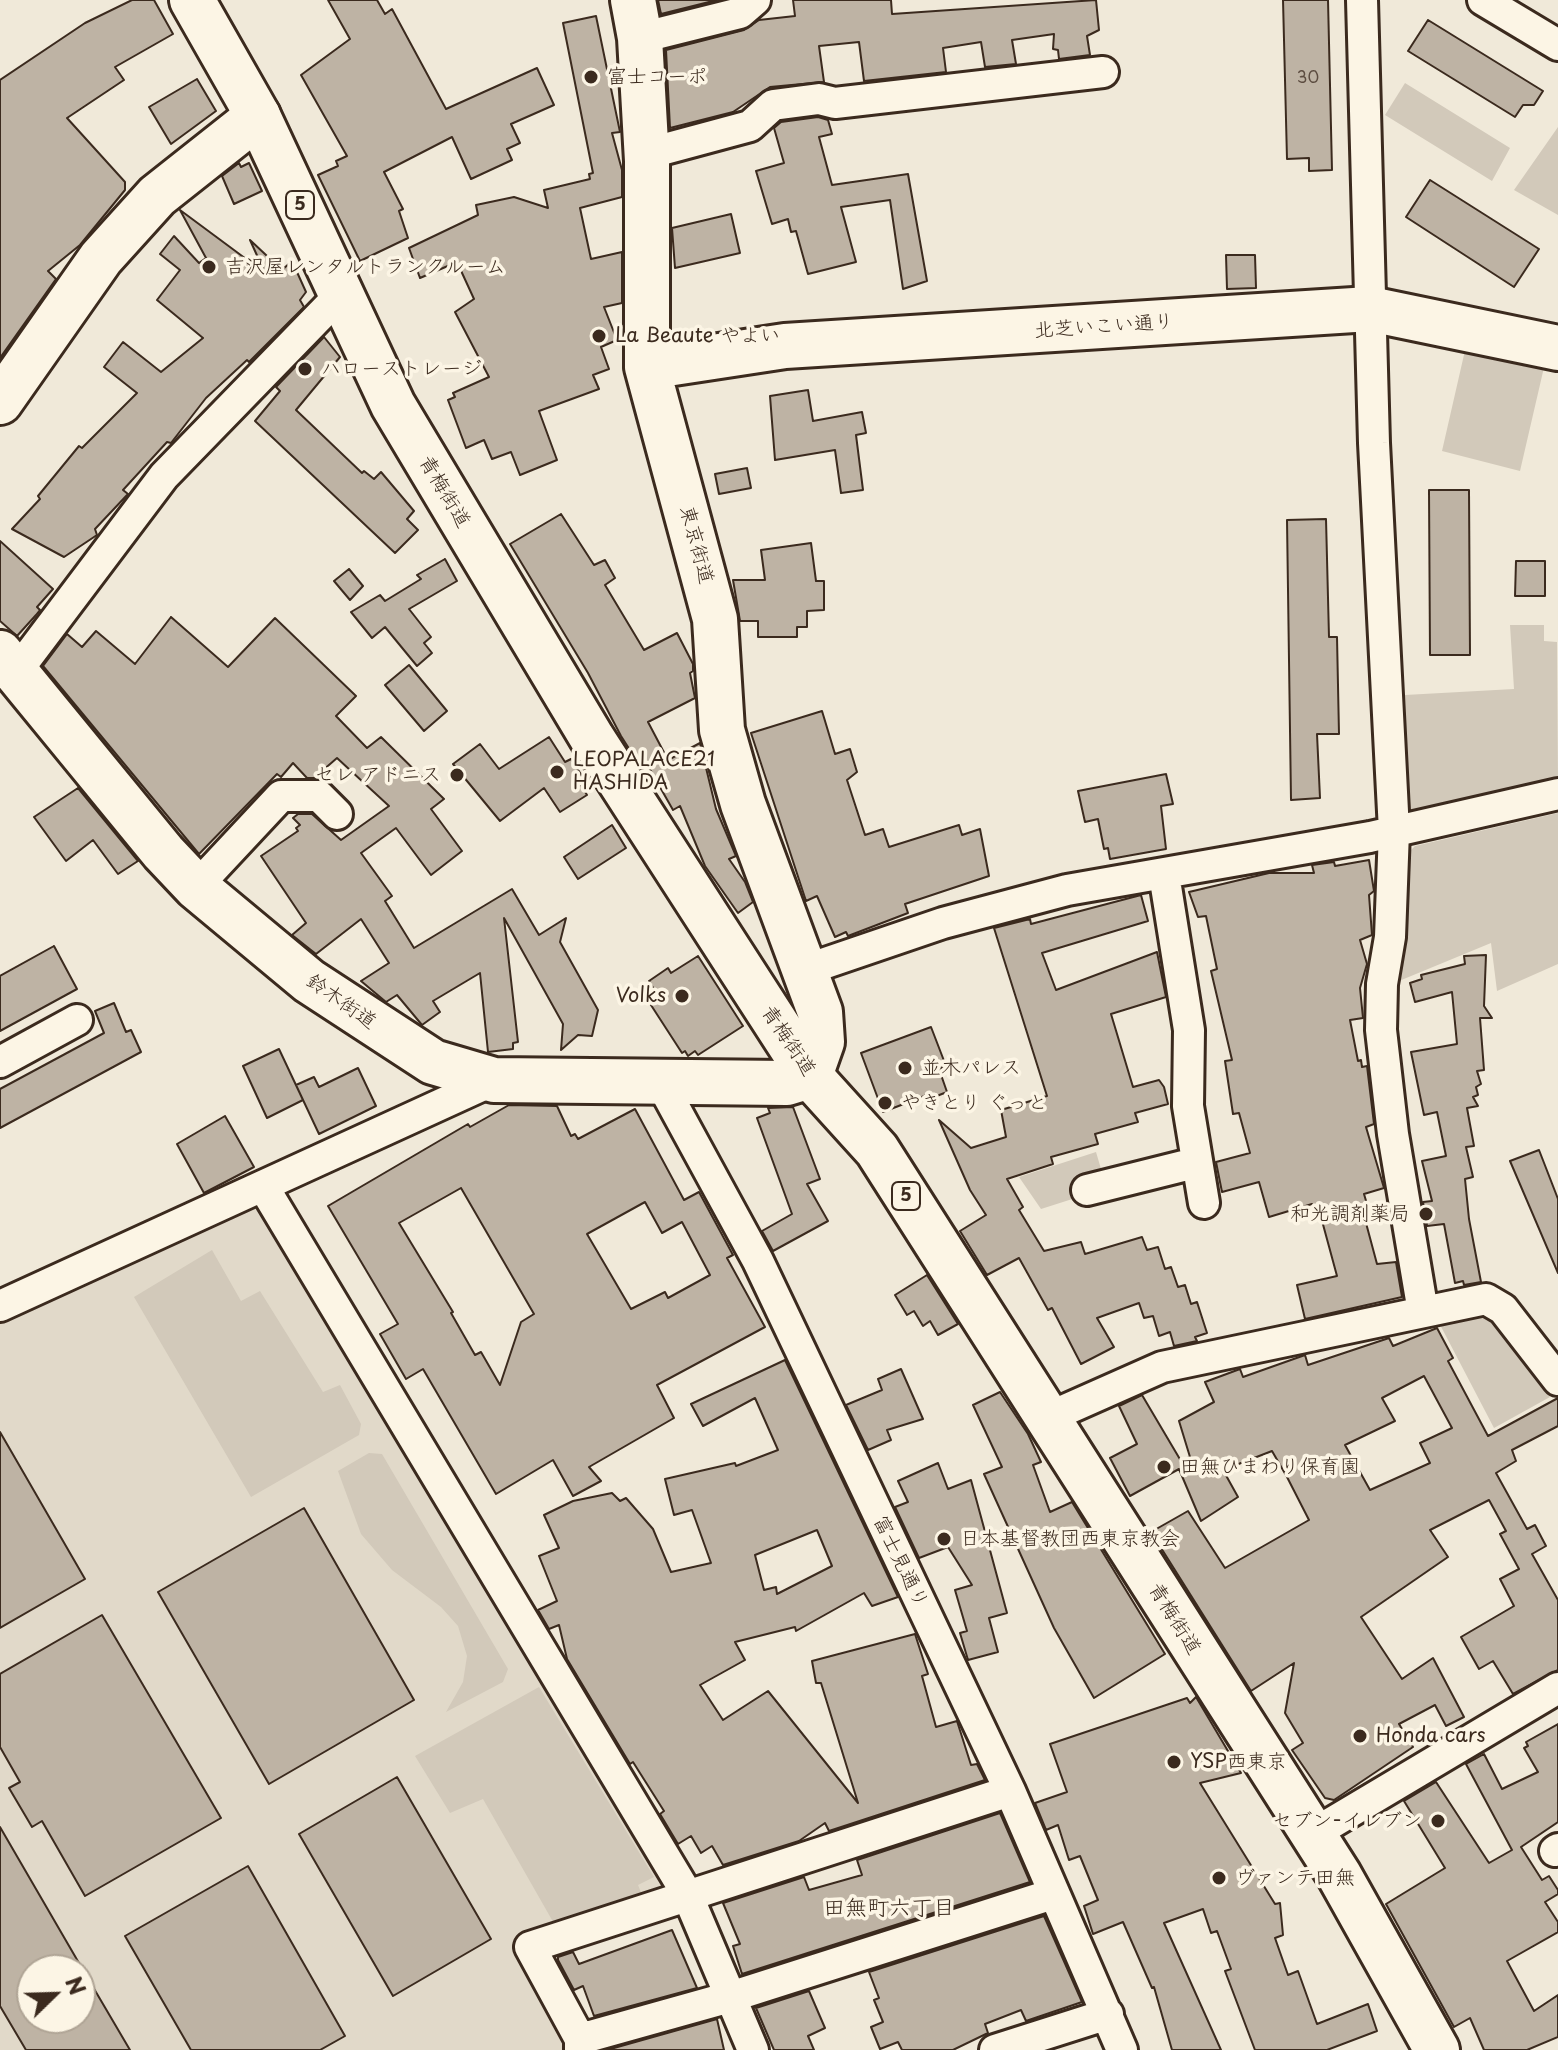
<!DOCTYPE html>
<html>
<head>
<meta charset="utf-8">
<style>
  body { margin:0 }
  #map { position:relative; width:1558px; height:2050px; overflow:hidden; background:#f0e9d9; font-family:"Playpen Sans",sans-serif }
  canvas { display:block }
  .north { position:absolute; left:16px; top:1954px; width:80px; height:80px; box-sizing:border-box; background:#fcf5e5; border:2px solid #afa495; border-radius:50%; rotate:67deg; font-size:22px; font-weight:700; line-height:32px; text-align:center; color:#3b2a1e }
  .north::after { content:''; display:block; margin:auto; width:28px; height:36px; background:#3b2a1e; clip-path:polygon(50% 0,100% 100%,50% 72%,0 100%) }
</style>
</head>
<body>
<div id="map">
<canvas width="1558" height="2050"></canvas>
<div class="north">N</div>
</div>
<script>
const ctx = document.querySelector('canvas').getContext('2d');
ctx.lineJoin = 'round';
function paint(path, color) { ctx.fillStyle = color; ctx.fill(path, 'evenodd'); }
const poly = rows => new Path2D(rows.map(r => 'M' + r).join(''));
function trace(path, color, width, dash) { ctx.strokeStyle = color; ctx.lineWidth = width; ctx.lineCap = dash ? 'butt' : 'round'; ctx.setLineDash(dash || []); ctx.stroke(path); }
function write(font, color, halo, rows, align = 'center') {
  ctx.font = font + ' "Playpen Sans","Klee One",sans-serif'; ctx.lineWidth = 7; ctx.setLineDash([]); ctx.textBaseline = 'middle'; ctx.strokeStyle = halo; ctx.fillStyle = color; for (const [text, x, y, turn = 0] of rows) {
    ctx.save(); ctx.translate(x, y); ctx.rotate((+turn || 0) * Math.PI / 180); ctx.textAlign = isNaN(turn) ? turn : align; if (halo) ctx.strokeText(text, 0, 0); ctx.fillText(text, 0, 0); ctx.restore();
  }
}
paint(poly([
  [249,1200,264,1205,457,1539,665,1886,517,1943,572,2050,0,2050,0,1320],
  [32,1970,80,1970,80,2018,32,2018]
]), '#e1d9c9');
paint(poly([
  [1405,83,1510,148,1492,181,1385,115],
  [1558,127,1558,215,1514,190],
  [1466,346,1545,363,1520,471,1442,451],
  [1510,625,1544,625,1544,641,1557,642,1558,783,1408,811,1405,695,1514,689],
  [1558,813,1558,964,1497,991,1491,943,1399,981,1406,855,1415,846],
  [1096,1152,1104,1179,1088,1194,1041,1209,1019,1177],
  [212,1250,241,1301,260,1291,323,1392,340,1385,361,1424,359,1435,251,1497,134,1297],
  [1488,1316,1550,1397,1494,1428,1436,1317],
  [369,1453,382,1454,508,1669,503,1682,446,1712,463,1682,467,1656,458,1626,441,1607,392,1570,361,1534,338,1471],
  [539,1687,654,1877,638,1885,642,1895,556,1927,483,1799,450,1813,415,1756]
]), '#d2c9ba');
const building = poly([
  [132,0,154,0,173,34,115,67,124,80,67,118,125,182,125,190,80,245,48,271,56,279,0,358,0,80,85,23,132,0],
  [328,0,377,0,385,14,392,9,446,109,537,68,554,105,511,124,520,143,507,149,512,160,471,179,452,137,384,172,403,209,399,211,408,238,360,261,318,175,338,166,336,161,347,156,301,75,350,39,328,0],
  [658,0,717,0,661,14,658,0],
  [793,0,891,0,892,14,1096,0,1099,30,1087,36,1090,55,1059,59,1058,50,1053,49,1054,34,1012,40,1016,64,985,67,981,42,943,48,946,72,864,81,859,42,819,46,824,82,770,87,733,112,670,128,666,50,744,30,759,20,795,16,793,0],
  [1283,0,1328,0,1332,170,1309,171,1309,158,1287,159,1283,0],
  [596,16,620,132,612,133,622,170,622,197,580,208,591,259,622,252,622,303,604,307,617,340,601,347,609,369,593,375,599,389,539,411,557,460,520,475,511,452,492,459,484,440,466,448,448,400,455,397,453,393,489,377,455,312,474,299,457,262,420,278,409,248,478,215,476,205,514,197,548,208,544,190,590,179,589,174,593,173,563,23,596,16],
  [1428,20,1543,91,1534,105,1523,105,1515,117,1408,51,1428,20],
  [197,79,216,111,171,144,149,107,197,79],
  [818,117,828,120,832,134,819,137,832,185,908,174,927,281,903,289,890,200,841,207,856,262,808,274,796,231,791,232,788,219,772,224,756,171,784,163,774,128,781,122,818,117],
  [239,163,241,167,249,163,262,191,234,204,222,176,239,163],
  [1430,180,1539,249,1514,287,1406,217,1430,180],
  [180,210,265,273,250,240,282,270,292,261,306,292,300,300,304,307,249,362,247,360,206,398,171,443,167,442,123,490,128,494,95,529,97,535,64,557,12,529,40,499,38,496,79,446,82,448,137,393,104,367,123,342,161,372,203,338,157,300,180,270,160,254,174,236,199,263,206,258,180,210],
  [731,214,740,253,675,268,672,228,731,214],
  [1226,255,1255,255,1256,288,1227,289,1226,255],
  [324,337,340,357,296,410,362,473,364,471,374,479,381,472,414,511,407,519,418,530,395,553,255,421,280,391,276,387,324,337],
  [808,390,813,421,862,412,866,433,856,435,863,490,841,493,835,450,775,460,770,396,808,390],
  [747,468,751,488,719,494,715,474,747,468],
  [1429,490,1469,490,1470,655,1430,655,1429,490],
  [561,514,594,565,605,560,615,578,605,585,644,650,677,633,693,664,693,671,690,673,695,698,648,722,668,760,700,743,716,809,736,856,729,859,745,882,753,902,738,913,705,866,680,806,673,810,648,766,642,769,621,736,588,673,510,544,561,514],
  [1326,519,1329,637,1337,637,1339,734,1317,734,1320,798,1291,800,1287,520,1326,519],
  [0,541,53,589,37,607,40,610,36,615,17,636,0,621,0,541],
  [811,543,816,581,824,581,824,610,807,611,807,627,797,627,797,637,758,637,758,621,740,621,733,580,765,580,761,550,811,543],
  [445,559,457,581,409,609,431,637,424,643,432,653,417,666,385,627,372,638,351,612,380,595,385,601,421,579,417,575,445,559],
  [1516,561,1545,561,1545,596,1515,596,1516,561],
  [349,569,363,586,350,600,334,581,349,569],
  [171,617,228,667,275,618,356,696,336,716,367,748,381,737,444,799,431,809,462,851,431,875,396,828,361,853,392,896,385,901,414,948,512,889,539,935,566,918,560,942,598,1010,592,1036,578,1035,561,1050,563,1024,504,918,518,1042,513,1043,513,1049,488,1052,480,973,433,1001,440,1012,422,1025,397,995,386,1002,361,981,389,963,361,919,316,954,292,935,306,923,261,856,298,831,296,828,300,825,293,818,298,814,312,814,341,840,389,806,337,758,314,778,307,778,293,763,281,777,277,774,199,854,43,666,67,634,82,647,96,631,135,664,171,617],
  [409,665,447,711,424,731,385,685,409,665],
  [822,711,835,754,850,749,857,772,847,780,865,835,883,829,889,847,959,825,962,835,980,829,989,876,905,904,908,913,848,936,846,932,835,937,817,896,806,901,751,733,822,711],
  [549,737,565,762,571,759,586,782,581,785,587,795,560,812,544,788,500,821,453,764,480,744,499,769,549,737],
  [1166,774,1173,804,1161,806,1166,849,1110,859,1108,848,1104,849,1098,819,1085,822,1078,791,1166,774],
  [78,788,138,861,118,874,93,840,66,861,34,817,78,788],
  [612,825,626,848,578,879,564,857,612,825],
  [1369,860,1374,891,1369,895,1372,935,1360,940,1367,964,1360,988,1363,1018,1350,1020,1358,1061,1361,1060,1362,1067,1367,1066,1374,1124,1366,1127,1384,1188,1364,1194,1372,1221,1366,1223,1377,1264,1396,1262,1402,1297,1305,1319,1297,1285,1337,1276,1318,1206,1313,1208,1312,1204,1269,1217,1259,1182,1222,1192,1216,1162,1250,1153,1239,1113,1233,1114,1225,1061,1232,1060,1211,971,1217,969,1206,916,1198,917,1189,892,1269,873,1314,873,1312,865,1334,862,1335,866,1369,860],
  [1141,895,1148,921,1042,953,1056,990,1157,952,1166,997,1111,1014,1133,1087,1159,1080,1164,1087,1168,1104,1135,1113,1138,1122,1095,1134,1098,1144,1051,1157,1053,1164,1007,1179,1023,1207,1019,1210,1044,1251,1081,1242,1085,1254,1142,1237,1147,1250,1158,1247,1165,1269,1171,1267,1178,1287,1185,1285,1191,1304,1197,1302,1207,1333,1195,1337,1197,1341,1174,1346,1170,1332,1159,1336,1153,1316,1144,1318,1139,1303,1097,1318,1114,1347,1081,1364,1052,1308,1048,1310,1019,1258,987,1275,960,1231,986,1215,970,1190,939,1120,971,1148,1006,1137,1001,1110,1047,1096,994,928,1030,919,1031,924,1141,895],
  [54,946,77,989,0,1031,0,976,54,946],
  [1486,955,1484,1006,1492,1018,1480,1018,1484,1070,1477,1071,1481,1084,1476,1087,1478,1095,1473,1097,1478,1106,1467,1108,1474,1146,1466,1147,1473,1177,1465,1179,1469,1219,1481,1282,1464,1285,1463,1281,1455,1283,1444,1224,1427,1226,1423,1202,1432,1201,1422,1161,1446,1156,1437,1112,1424,1115,1411,1052,1457,1044,1452,992,1415,1002,1410,983,1422,979,1421,975,1465,964,1464,956,1486,955],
  [698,956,743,1026,698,1055,695,1051,688,1056,685,1051,682,1053,649,1002,658,996,649,981,668,968,671,973,698,956],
  [114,1003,126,1032,131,1030,141,1052,0,1128,0,1089,104,1033,95,1011,114,1003],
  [931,1027,946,1066,939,1069,947,1092,929,1099,927,1095,883,1112,861,1053,931,1027],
  [279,1049,303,1100,267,1118,243,1066,279,1049],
  [358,1068,376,1106,319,1134,296,1085,314,1077,319,1087,358,1068],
  [509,1105,557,1106,571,1136,575,1134,578,1139,635,1109,684,1200,699,1192,733,1255,727,1258,765,1327,657,1385,674,1418,589,1467,601,1481,573,1496,553,1460,496,1494,423,1369,406,1379,380,1334,398,1324,328,1206,468,1124,470,1127,509,1105],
  [461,1188,534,1314,521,1322,500,1385,481,1352,475,1355,451,1313,453,1312,399,1223,461,1188],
  [645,1202,662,1233,682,1222,710,1275,668,1298,665,1292,631,1309,587,1234,645,1202],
  [793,1107,820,1179,807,1184,828,1221,773,1251,762,1231,792,1214,757,1118,770,1113,768,1108,793,1107],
  [225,1116,254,1167,204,1193,177,1144,225,1116],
  [1539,1150,1558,1199,1558,1273,1510,1161,1539,1150],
  [927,1275,958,1324,938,1335,930,1321,923,1326,914,1311,907,1315,895,1295,927,1275],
  [1437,1328,1453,1358,1448,1361,1488,1436,1558,1398,1558,1426,1512,1450,1516,1461,1496,1473,1527,1529,1535,1525,1546,1546,1532,1554,1558,1600,1558,1670,1513,1694,1493,1661,1479,1669,1461,1637,1514,1606,1500,1579,1519,1569,1500,1534,1506,1531,1489,1500,1430,1530,1448,1557,1361,1617,1402,1679,1433,1658,1464,1717,1446,1726,1435,1705,1399,1724,1413,1747,1334,1800,1325,1798,1292,1750,1303,1743,1285,1713,1294,1663,1251,1691,1151,1532,1188,1511,1225,1568,1309,1520,1287,1477,1272,1451,1223,1470,1238,1497,1201,1521,1179,1469,1130,1496,1110,1458,1137,1444,1119,1406,1142,1395,1181,1461,1190,1457,1179,1421,1214,1402,1205,1382,1240,1369,1243,1377,1305,1355,1308,1365,1389,1338,1393,1346,1437,1328],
  [1424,1376,1452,1428,1420,1443,1430,1463,1370,1490,1345,1445,1395,1421,1382,1398,1424,1376],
  [785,1360,898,1597,872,1606,864,1593,796,1631,795,1627,735,1642,745,1660,700,1685,723,1720,768,1691,858,1803,821,1683,816,1683,812,1661,915,1634,928,1674,922,1676,936,1727,957,1721,971,1765,977,1764,985,1780,829,1831,825,1823,799,1841,723,1865,712,1846,701,1853,691,1836,678,1844,660,1814,664,1811,633,1762,630,1764,567,1659,559,1625,549,1629,538,1610,557,1601,539,1556,559,1548,544,1515,573,1501,612,1493,620,1501,626,1498,653,1529,671,1572,711,1563,692,1510,674,1515,665,1479,735,1463,736,1466,778,1450,755,1398,703,1426,691,1404,785,1360],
  [817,1530,832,1566,777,1594,776,1587,764,1590,755,1555,817,1530],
  [901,1369,923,1419,887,1430,891,1440,868,1450,846,1405,882,1390,878,1379,901,1369],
  [1000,1392,1028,1434,1041,1462,1033,1465,1050,1512,1072,1502,1165,1654,1094,1698,1054,1628,984,1474,1002,1467,973,1405,1000,1392],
  [0,1432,85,1579,0,1628,0,1432],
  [938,1463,948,1489,971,1480,1007,1613,989,1618,998,1652,968,1660,960,1633,967,1631,955,1590,972,1585,948,1547,919,1558,895,1507,908,1502,898,1481,938,1463],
  [304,1508,414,1700,269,1784,158,1592,304,1508],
  [102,1615,221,1818,85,1896,42,1821,32,1827,9,1788,20,1782,0,1747,0,1674,102,1615],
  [1196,1697,1241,1773,1200,1783,1275,1904,1280,1903,1283,1935,1275,1938,1288,1975,1298,1971,1317,2024,1368,2004,1377,2031,1327,2050,1255,2050,1225,1971,1231,1969,1217,1931,1211,1933,1203,1909,1164,1923,1221,2050,1172,2050,1154,1987,1152,1988,1123,1922,1093,1934,1084,1906,1098,1900,1080,1856,1069,1860,1058,1825,1046,1830,1035,1803,1067,1792,1050,1744,1187,1698,1190,1703,1196,1697],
  [1558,1724,1558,1822,1521,1847,1542,1880,1549,1876,1558,1890,1558,1894,1545,1902,1558,1922,1558,1932,1507,1961,1534,2011,1558,1995,1558,2037,1527,2050,1484,2050,1470,2018,1454,2027,1386,1904,1445,1868,1404,1801,1436,1782,1489,1863,1512,1850,1466,1764,1484,1754,1502,1789,1538,1772,1524,1748,1528,1746,1526,1742,1558,1724],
  [397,1777,491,1939,393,1996,299,1834,397,1777],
  [1000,1813,1030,1882,742,1974,733,1946,740,1944,723,1903,804,1877,809,1890,862,1875,857,1860,1000,1813],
  [0,1827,83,1970,130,2050,26,2050,0,2006,0,1827],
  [32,1970,80,1970,80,2018,32,2018,32,1970],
  [248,1866,345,2036,320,2050,191,2050,125,1936,248,1866],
  [1044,1916,1082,2002,1026,2021,1021,2010,985,2024,988,2033,953,2050,902,2050,898,2042,880,2049,871,2027,883,2022,874,2000,879,1998,869,1972,1044,1916],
  [672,1930,697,1988,594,2016,583,1986,574,1990,558,1960,558,1957,573,1952,579,1964,672,1930],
  [809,1991,825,2028,808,2036,814,2050,774,2050,756,2008,809,1991],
  [717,2019,724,2050,607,2050,717,2019]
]);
paint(building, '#beb3a4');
trace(building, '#3b2a1e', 2);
const street = poly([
  [1362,0,1374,443,1394,831,1390,937,1382,984,1381,1030,1393,1134,1423,1312],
  [1483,0,1558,45],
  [640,38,740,13,755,0],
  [646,154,750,126,773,105,819,99,835,103,1103,72],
  [17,671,164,476,340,295],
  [1164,874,1189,1030,1188,1106,1204,1203],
  [196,887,281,796,319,796,337,814],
  [805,970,943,923,1067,890,1370,837,1558,794],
  [0,1062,77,1020],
  [661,1083,758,1261,1010,1791,1122,2050],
  [263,1186,687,1894,753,2050],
  [1087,1190,1195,1163],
  [0,1306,494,1080],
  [1047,1418,1162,1367,1486,1299,1503,1309,1558,1380],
  [1313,1834,1558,1688],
  [1555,1851,1558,1849],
  [580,2039,730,1997,1053,1894],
  [580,2050,580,2039,530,1947,1010,1791],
  [995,2050,1108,2014]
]);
const secondary = poly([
  [647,367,785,346,1370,309,1558,348],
  [0,402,101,258,157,196,258,116],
  [0,653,163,852,196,887,309,981,433,1062,494,1080,787,1083,810,1076,822,1042,820,1012,743,804,722,730,715,619,647,367,647,161,640,38,633,0]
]);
const primary = poly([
  [192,0,258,116,393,405,592,738,810,1076,877,1150,1339,1875,1437,2050]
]);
trace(street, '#3b2a1e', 36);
trace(secondary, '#3b2a1e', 50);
trace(primary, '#3b2a1e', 50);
trace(street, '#fcf5e5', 30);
trace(secondary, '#fcf5e5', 44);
trace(primary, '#fcf5e5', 44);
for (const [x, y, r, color] of [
  [591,77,8,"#3b2a1e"],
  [209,267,8,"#3b2a1e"],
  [599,336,8,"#3b2a1e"],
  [305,369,8,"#3b2a1e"],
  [557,772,8,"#3b2a1e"],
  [457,775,8,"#3b2a1e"],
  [682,996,8,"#3b2a1e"],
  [905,1068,8,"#3b2a1e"],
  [885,1103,8,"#3b2a1e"],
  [1426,1214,8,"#3b2a1e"],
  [1164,1467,8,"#3b2a1e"],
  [944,1539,8,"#3b2a1e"],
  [1360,1736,8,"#3b2a1e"],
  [1174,1762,8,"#3b2a1e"],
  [1438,1821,8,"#3b2a1e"],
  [1219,1878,8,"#3b2a1e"]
]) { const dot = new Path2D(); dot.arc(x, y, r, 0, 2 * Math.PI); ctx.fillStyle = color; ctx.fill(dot); trace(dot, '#fcf5e5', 3); }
write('16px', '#5c4c40', null, [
  ["30",1308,79]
]);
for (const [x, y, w] of [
  [300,205,28],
  [906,1196,28]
]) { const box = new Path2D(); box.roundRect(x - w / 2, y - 14, w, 28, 6); ctx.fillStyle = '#fcf5e5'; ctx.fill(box); trace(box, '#3b2a1e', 2); }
write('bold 18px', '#3b2a1e', null, [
  ["5",300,205],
  ["5",906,1196]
]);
write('20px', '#3b2a1e', '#fcf5e5', [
  ["富士コーポ",607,77],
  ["吉沢屋レンタルトランクルーム",225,267],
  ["La Beaute やよい",615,336],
  ["ハローストレージ",321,369],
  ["LEOPALACE21",573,760],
  ["HASHIDA",573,783],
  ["セレ アドニス",441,775,"right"],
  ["Volks",666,996,"right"],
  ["並木パレス",921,1068],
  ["やきとり ぐっと",901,1103],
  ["和光調剤薬局",1410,1214,"right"],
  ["田無ひまわり保育園",1180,1467],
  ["日本基督教団西東京教会",960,1539],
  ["Honda cars",1376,1736],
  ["YSP西東京",1190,1762],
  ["セブン-イレブン",1422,1821,"right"],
  ["ヴァンテ田無",1235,1878]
], 'left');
write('20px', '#3b2a1e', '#fcf5e5', [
  ["北芝いこい通り",1104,327,-4],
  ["青梅街道",444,492,59],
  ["東京街道",696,545,75],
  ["鈴木街道",341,1002,35],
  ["青梅街道",788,1041,56],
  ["富士見通り",900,1562,64],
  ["青梅街道",1174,1619,58]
]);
write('22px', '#3b2a1e', '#fcf5e5', [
  ["田無町六丁目",889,1909]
]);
</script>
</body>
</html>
